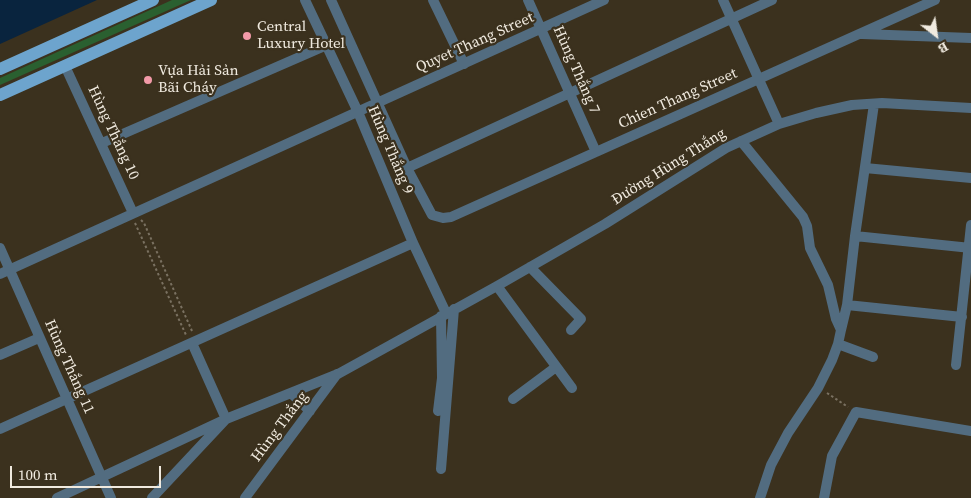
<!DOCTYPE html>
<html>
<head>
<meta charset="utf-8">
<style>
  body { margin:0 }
  #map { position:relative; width:971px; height:498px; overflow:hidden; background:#3b311e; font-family:"Source Serif 4",serif }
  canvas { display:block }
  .north { position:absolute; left:911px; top:10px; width:50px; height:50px; -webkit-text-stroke:4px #3b311e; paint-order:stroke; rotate:150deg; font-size:14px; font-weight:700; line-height:20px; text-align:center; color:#f0eadf }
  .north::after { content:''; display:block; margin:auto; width:18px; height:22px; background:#f0eadf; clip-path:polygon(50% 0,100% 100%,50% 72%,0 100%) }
  .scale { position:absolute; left:10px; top:466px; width:151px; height:22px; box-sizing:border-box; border:2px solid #f0eadf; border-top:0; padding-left:6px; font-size:15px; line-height:18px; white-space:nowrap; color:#f0eadf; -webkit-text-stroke:4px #3b311e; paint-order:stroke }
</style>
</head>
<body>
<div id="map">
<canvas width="971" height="498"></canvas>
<div class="north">B</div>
<div class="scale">100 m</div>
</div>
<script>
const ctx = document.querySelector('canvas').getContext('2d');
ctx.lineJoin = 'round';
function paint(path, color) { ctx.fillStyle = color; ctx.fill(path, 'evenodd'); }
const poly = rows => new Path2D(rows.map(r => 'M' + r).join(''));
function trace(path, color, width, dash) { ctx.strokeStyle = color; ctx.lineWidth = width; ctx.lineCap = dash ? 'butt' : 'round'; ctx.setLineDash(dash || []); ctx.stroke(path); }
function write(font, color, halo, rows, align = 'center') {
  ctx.font = font + ' "Source Serif 4",serif'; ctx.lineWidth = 4.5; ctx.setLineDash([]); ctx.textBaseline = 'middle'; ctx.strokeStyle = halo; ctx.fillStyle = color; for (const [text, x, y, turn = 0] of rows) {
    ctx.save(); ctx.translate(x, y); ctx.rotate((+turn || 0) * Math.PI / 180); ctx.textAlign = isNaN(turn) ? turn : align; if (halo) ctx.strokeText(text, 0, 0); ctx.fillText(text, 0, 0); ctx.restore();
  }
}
paint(poly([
  [172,0,191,0,0,85,0,78]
]), '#2a6030');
paint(poly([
  [0,0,97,0,0,44]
]), '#09243e');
trace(poly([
  [141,220,144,223,192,331],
  [135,223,186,335],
  [827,393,848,407]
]), '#7a7161', 2, [2.5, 2.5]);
trace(poly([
  [305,0,358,112,413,243,446,313],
  [331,0,407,168,432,215,443,218,451,217,935,0],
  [433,0,464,64],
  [528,0,596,152],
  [723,0,779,124],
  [862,34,971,38],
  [65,66,133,213],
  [741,141,803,217,807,226,810,248,828,285,836,319,841,330,838,344,832,360,818,388,788,433,771,465,760,498],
  [102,143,327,45],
  [407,168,772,0],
  [865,168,971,178],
  [855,236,971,248],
  [0,248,111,498],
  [530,267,581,319,571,330],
  [0,274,604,0],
  [497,286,572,388],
  [847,305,962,317],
  [841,330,847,305,855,236,874,104],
  [838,344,873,357],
  [0,355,39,338],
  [956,365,971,225],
  [291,393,310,411],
  [513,399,556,367],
  [438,411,442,378,441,316],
  [0,429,413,243],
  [441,469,454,309],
  [57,498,226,419,338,374,497,286,605,224,726,148,779,124,816,113,852,105,882,103,971,108],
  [152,498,226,419,192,343],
  [245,498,337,374],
  [824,498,832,456,856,412,971,431]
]), '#526c80', 10);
trace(poly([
  [0,69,153,0],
  [0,95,211,0]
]), '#6da4cd', 12);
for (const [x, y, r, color] of [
  [247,36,5,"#f39aa8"],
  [148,80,5,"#f39aa8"]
]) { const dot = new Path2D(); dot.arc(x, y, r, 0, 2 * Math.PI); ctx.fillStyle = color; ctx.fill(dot); trace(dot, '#3b311e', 2); }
write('15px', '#f0eadf', '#3b311e', [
  ["Central",257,27],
  ["Luxury Hotel",257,44],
  ["Vựa Hải Sản",158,71],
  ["Bãi Cháy",158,88]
], 'left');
write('15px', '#f0eadf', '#3b311e', [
  ["Quyet Thang Street",475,43,-24],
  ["Hùng Thắng 7",576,70,66],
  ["Chien Thang Street",678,99,-24],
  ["Hùng Thắng 10",113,133,65],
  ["Hùng Thắng 9",390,150,67],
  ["Đường Hùng Thắng",669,167,-32],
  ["Hùng Thắng 11",69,367,66],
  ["Hùng Thắng",280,427,-53]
]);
</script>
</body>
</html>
